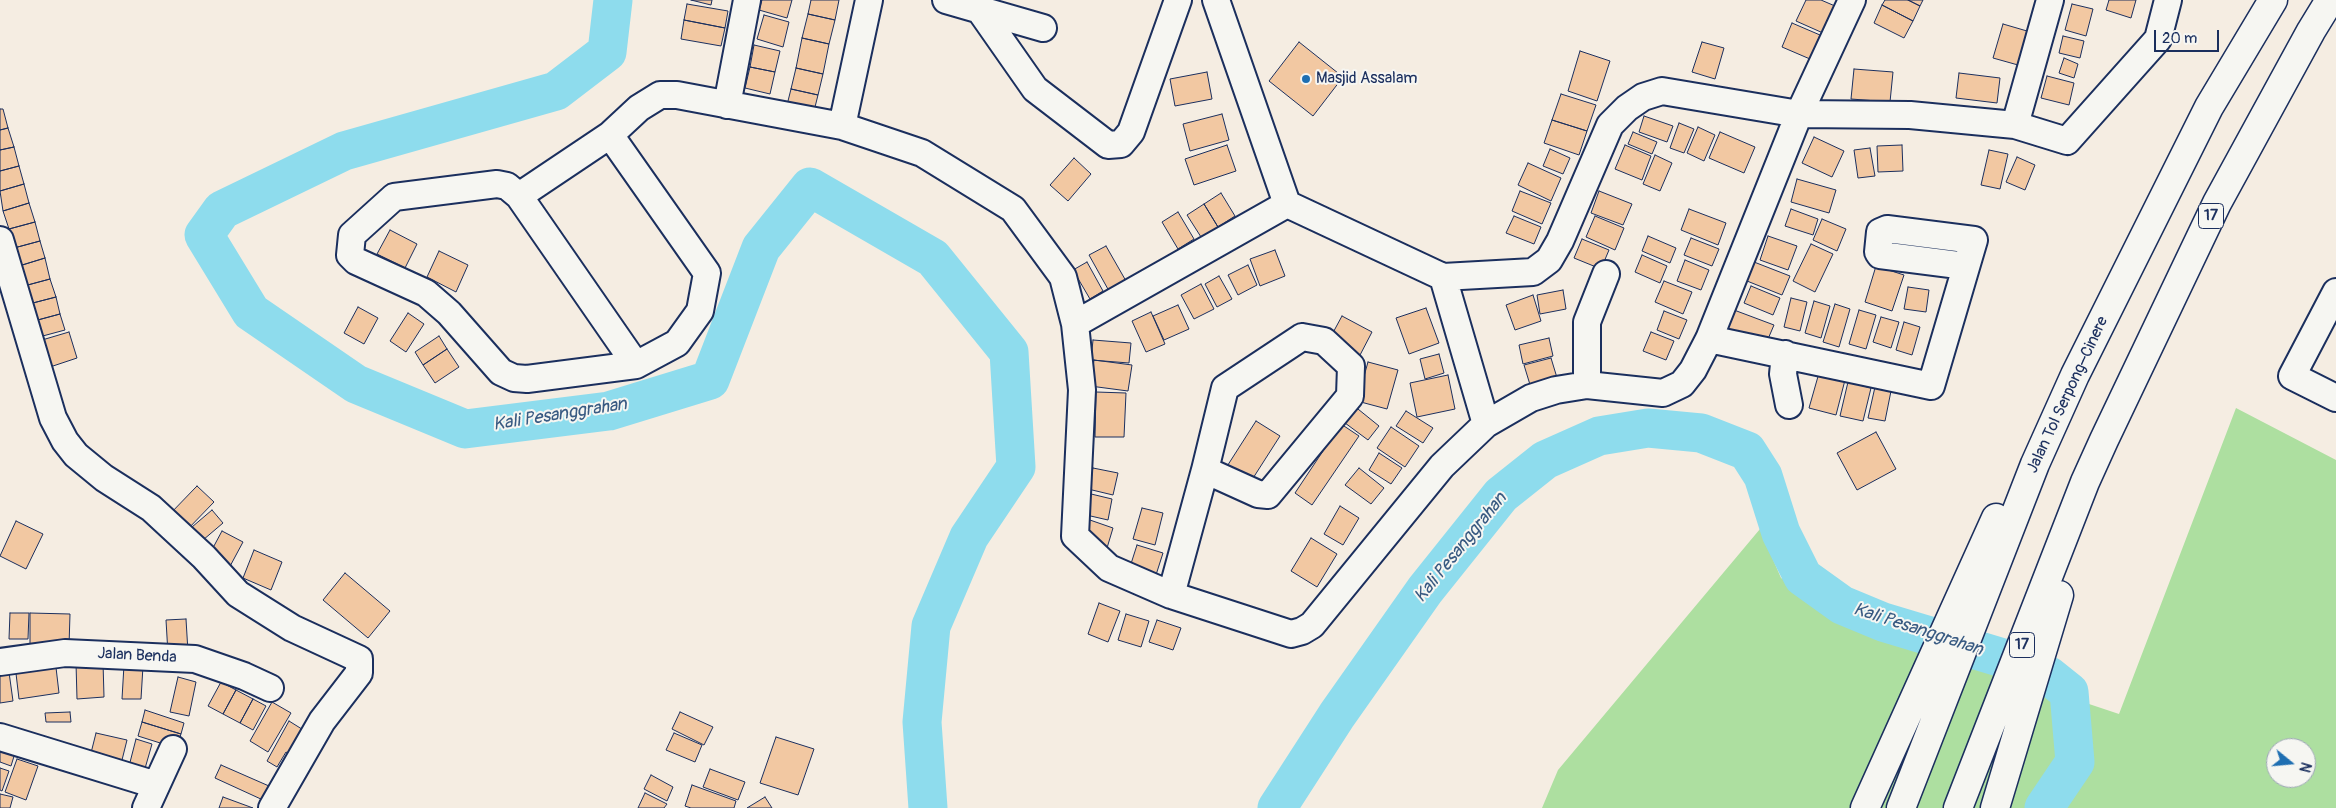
<!DOCTYPE html>
<html>
<head>
<meta charset="utf-8">
<style>
  body { margin:0 }
  #map { position:relative; width:2336px; height:808px; overflow:hidden; background:#f5ede2; font-family:Pangolin,sans-serif }
  canvas { display:block }
  .north { position:absolute; left:2266px; top:738px; width:50px; height:50px; box-sizing:border-box; background:#f6f6f2; border:1px solid #9ea6b7; border-radius:50%; rotate:107deg; font-size:14px; font-weight:700; line-height:20px; text-align:center; color:#1b2f5e }
  .north::after { content:''; display:block; margin:auto; width:18px; height:22px; background:#1f6fb2; clip-path:polygon(50% 0,100% 100%,50% 72%,0 100%) }
  .scale { position:absolute; left:2154px; top:30px; width:65px; height:22px; box-sizing:border-box; border:2px solid #1b2f5e; border-top:0; padding-left:6px; font-size:15px; line-height:18px; white-space:nowrap; color:#1b2f5e; -webkit-text-stroke:4px #f6f6f2; paint-order:stroke }
</style>
</head>
<body>
<div id="map">
<canvas width="2336" height="808"></canvas>
<div class="north">N</div>
<div class="scale">20 m</div>
</div>
<script>
const ctx = document.querySelector('canvas').getContext('2d');
ctx.lineJoin = 'round';
function paint(path, color) { ctx.fillStyle = color; ctx.fill(path, 'evenodd'); }
const poly = rows => new Path2D(rows.map(r => 'M' + r).join(''));
function trace(path, color, width, dash) { ctx.strokeStyle = color; ctx.lineWidth = width; ctx.lineCap = dash ? 'butt' : 'round'; ctx.setLineDash(dash || []); ctx.stroke(path); }
function write(font, color, halo, rows, align = 'center') {
  ctx.font = font + ' Pangolin,sans-serif'; ctx.lineWidth = 4; ctx.setLineDash([]); ctx.textBaseline = 'middle'; ctx.strokeStyle = halo; ctx.fillStyle = color; for (const [text, x, y, turn = 0] of rows) {
    ctx.save(); ctx.translate(x, y); ctx.rotate((+turn || 0) * Math.PI / 180); ctx.textAlign = isNaN(turn) ? turn : align; if (halo) ctx.strokeText(text, 0, 0); ctx.fillText(text, 0, 0); ctx.restore();
  }
}
paint(poly([
  [2236,408,2336,460,2336,808,1542,808,1558,770,1760,529,1781,578,1873,632,2119,714],
  [2276,748,2306,748,2306,778,2276,778]
]), '#addfa0');
trace(poly([
  [613,0,607,52,556,91,344,151,222,210,204,235,251,312,356,384,465,429,609,411,710,380,761,248,810,187,933,258,1009,352,1016,467,969,537,931,626,922,722,928,808],
  [1277,808,1337,715,1425,590,1501,495,1545,460,1599,436,1648,428,1701,433,1747,451,1763,476,1781,533,1803,577,1842,605,1883,622,2016,662,2049,676,2069,692,2075,762,2044,808]
]), '#8edced', 39);
const building = poly([
  [691,0,712,0,711,5,691,0],
  [762,0,792,0,787,18,759,10,762,0],
  [811,0,839,0,835,20,808,14,811,0],
  [1806,0,1821,0,1835,6,1823,33,1796,21,1806,0],
  [1885,0,1908,0,1920,6,1913,21,1882,5,1885,0],
  [1908,0,1923,0,1920,6,1908,0],
  [2109,0,2136,0,2131,18,2106,10,2109,0],
  [687,4,728,11,725,28,684,20,687,4],
  [2072,4,2093,9,2086,36,2065,30,2072,4],
  [1882,5,1913,21,1904,38,1874,23,1882,5],
  [808,14,835,20,829,44,802,38,808,14],
  [764,15,789,22,783,47,757,39,764,15],
  [684,20,725,28,721,46,681,39,684,20],
  [1792,23,1820,35,1810,59,1782,47,1792,23],
  [2003,24,2027,31,2018,65,1993,58,2003,24],
  [2063,36,2084,41,2080,58,2059,53,2063,36],
  [802,38,829,44,823,74,796,68,802,38],
  [1299,42,1343,77,1313,116,1269,81,1299,42],
  [1702,42,1724,48,1715,79,1692,72,1702,42],
  [754,45,780,51,775,72,750,67,754,45],
  [1580,51,1610,61,1597,101,1568,91,1580,51],
  [2064,58,2078,64,2074,78,2059,73,2064,58],
  [750,67,775,72,770,94,745,88,750,67],
  [796,68,823,74,818,95,791,89,796,68],
  [1854,69,1893,72,1890,102,1851,99,1854,69],
  [1207,72,1212,99,1175,106,1170,79,1207,72],
  [1959,73,2000,78,1997,103,1956,98,1959,73],
  [2047,76,2074,83,2069,105,2041,98,2047,76],
  [791,89,818,95,813,115,786,109,791,89],
  [1561,94,1596,105,1587,131,1552,120,1561,94],
  [0,109,3,109,8,128,0,130,0,109],
  [1222,114,1229,140,1190,151,1183,124,1222,114],
  [1644,116,1673,126,1667,142,1639,132,1644,116],
  [1552,120,1587,131,1579,155,1544,143,1552,120],
  [1679,123,1694,129,1684,153,1670,148,1679,123],
  [1698,127,1715,135,1704,161,1687,153,1698,127],
  [8,128,14,147,0,150,0,130,8,128],
  [1633,132,1657,142,1652,154,1628,144,1633,132],
  [1720,132,1755,147,1744,173,1709,158,1720,132],
  [1814,137,1844,151,1832,177,1802,163,1814,137],
  [1227,145,1236,171,1194,185,1185,159,1227,145],
  [1625,145,1651,156,1642,180,1615,169,1625,145],
  [1902,145,1903,171,1878,172,1877,146,1902,145],
  [14,147,19,166,0,171,0,150,14,147],
  [1870,148,1875,176,1858,178,1854,150,1870,148],
  [1550,149,1570,158,1563,174,1543,166,1550,149],
  [1989,150,2008,154,2000,189,1981,185,1989,150],
  [1655,155,1672,163,1660,191,1643,184,1655,155],
  [2017,157,2035,165,2025,190,2006,182,2017,157],
  [1074,158,1091,174,1068,201,1050,185,1074,158],
  [1528,163,1561,178,1551,201,1518,185,1528,163],
  [19,166,24,184,0,191,0,171,19,166],
  [1797,179,1836,190,1829,213,1791,202,1797,179],
  [24,184,29,203,3,211,0,191,24,184],
  [1520,191,1551,203,1542,224,1512,211,1520,191],
  [1599,191,1632,204,1623,225,1591,213,1599,191],
  [1221,193,1235,216,1218,227,1204,204,1221,193],
  [29,203,35,222,9,229,3,211,29,203],
  [1204,204,1218,227,1201,237,1187,215,1204,204],
  [1689,209,1726,223,1718,245,1681,230,1689,209],
  [1791,209,1818,219,1813,235,1785,226,1791,209],
  [1178,212,1194,239,1178,249,1162,222,1178,212],
  [1514,216,1541,227,1534,244,1506,233,1514,216],
  [1595,216,1624,228,1615,250,1586,237,1595,216],
  [1822,219,1846,229,1837,251,1813,240,1822,219],
  [35,222,40,241,14,248,9,229,35,222],
  [390,230,417,244,405,268,377,254,390,230],
  [1648,236,1676,248,1670,263,1642,251,1648,236],
  [1768,236,1797,246,1788,270,1760,260,1768,236],
  [1691,238,1719,249,1712,266,1684,255,1691,238],
  [1582,239,1609,250,1601,269,1574,258,1582,239],
  [40,241,45,258,19,266,14,248,40,241],
  [1811,244,1833,254,1815,292,1793,281,1811,244],
  [1106,246,1126,281,1109,291,1089,255,1106,246],
  [1275,250,1285,276,1260,286,1250,259,1275,250],
  [439,251,468,265,456,292,427,277,439,251],
  [1642,255,1667,266,1660,283,1635,272,1642,255],
  [45,258,50,279,24,286,19,266,45,258],
  [1685,260,1709,270,1701,290,1677,281,1685,260],
  [1087,262,1103,291,1090,299,1073,270,1087,262],
  [1754,262,1790,276,1782,295,1747,281,1754,262],
  [1248,265,1257,285,1238,295,1228,275,1248,265],
  [1876,266,1904,275,1892,311,1865,302,1876,266],
  [1219,276,1232,299,1217,307,1205,284,1219,276],
  [50,279,56,297,29,304,24,286,50,279],
  [1664,281,1692,292,1683,314,1655,302,1664,281],
  [1201,284,1214,309,1194,319,1181,295,1201,284],
  [1751,286,1780,298,1773,315,1744,303,1751,286],
  [1908,287,1929,290,1926,312,1904,309,1908,287],
  [1563,290,1566,309,1540,314,1537,295,1563,290],
  [1533,295,1541,321,1515,330,1506,305,1533,295],
  [56,297,60,314,34,321,29,304,56,297],
  [1791,298,1807,302,1800,331,1784,327,1791,298],
  [1814,301,1830,306,1821,338,1805,333,1814,301],
  [1835,304,1850,309,1839,347,1823,342,1835,304],
  [1178,305,1189,329,1164,340,1153,316,1178,305],
  [358,307,378,318,364,344,344,333,358,307],
  [1426,308,1439,343,1409,354,1396,318,1426,308],
  [1734,310,1774,325,1765,346,1726,331,1734,310],
  [1859,310,1876,315,1866,349,1849,344,1859,310],
  [1664,311,1687,320,1679,339,1657,330,1664,311],
  [1151,312,1165,344,1146,352,1132,321,1151,312],
  [408,313,424,324,406,352,390,341,408,313],
  [60,314,65,330,39,337,34,321,60,314],
  [1342,316,1372,332,1359,357,1329,340,1342,316],
  [1881,317,1899,322,1891,348,1873,342,1881,317],
  [1904,322,1920,327,1912,355,1896,350,1904,322],
  [69,332,77,358,50,367,42,340,69,332],
  [1651,332,1674,341,1666,360,1643,351,1651,332],
  [439,336,447,349,423,365,415,352,439,336],
  [1549,338,1553,356,1523,364,1519,345,1549,338],
  [1093,340,1131,343,1129,363,1091,360,1093,340],
  [447,349,459,367,435,383,423,365,447,349],
  [1439,354,1444,373,1425,379,1420,359,1439,354],
  [1551,358,1558,381,1531,388,1524,365,1551,358],
  [1094,360,1132,365,1128,391,1090,386,1094,360],
  [1368,362,1398,370,1387,409,1357,401,1368,362],
  [1819,373,1845,380,1836,415,1809,408,1819,373],
  [1448,375,1455,409,1417,417,1410,383,1448,375],
  [1848,382,1871,388,1863,421,1840,416,1848,382],
  [1875,387,1891,391,1885,421,1868,418,1875,387],
  [1096,392,1126,393,1124,437,1095,437,1096,392],
  [1353,405,1379,426,1368,440,1341,420,1353,405],
  [1406,411,1433,428,1423,443,1396,426,1406,411],
  [1256,421,1280,436,1248,486,1224,471,1256,421],
  [1341,424,1359,436,1312,505,1295,493,1341,424],
  [1391,427,1419,446,1405,467,1377,448,1391,427],
  [1876,432,1896,469,1857,490,1837,453,1876,432],
  [1379,453,1402,468,1391,484,1369,470,1379,453],
  [1093,468,1118,473,1113,495,1088,489,1093,468],
  [1359,468,1384,488,1371,504,1345,485,1359,468],
  [197,486,214,502,185,532,168,516,197,486],
  [1087,493,1112,499,1108,520,1082,514,1087,493],
  [1340,506,1359,518,1343,545,1324,534,1340,506],
  [1142,508,1163,513,1155,545,1133,539,1142,508],
  [212,510,223,523,203,540,192,527,212,510],
  [1087,519,1113,528,1107,548,1080,540,1087,519],
  [16,521,43,534,26,569,0,556,16,521],
  [222,531,243,542,228,570,207,559,222,531],
  [1311,538,1337,554,1317,587,1291,571,1311,538],
  [1137,545,1163,553,1155,578,1129,570,1137,545],
  [254,550,282,562,271,590,243,578,254,550],
  [345,573,390,611,368,638,323,600,345,573],
  [1099,603,1120,611,1108,642,1088,634,1099,603],
  [10,613,29,613,28,639,9,639,10,613],
  [30,613,70,614,69,646,30,645,30,613],
  [1126,614,1149,621,1141,647,1118,640,1126,614],
  [186,619,188,652,168,654,166,620,186,619],
  [1157,620,1181,628,1173,650,1149,642,1157,620],
  [55,659,59,693,19,699,15,665,55,659],
  [103,662,104,697,77,699,76,663,103,662],
  [8,665,13,701,0,703,0,667,8,665],
  [124,665,143,666,141,699,122,699,124,665],
  [178,677,196,682,189,716,170,712,178,677],
  [221,682,236,690,223,714,208,706,221,682],
  [236,690,253,699,240,723,223,714,236,690],
  [253,699,266,706,253,730,240,723,253,699],
  [272,702,291,713,268,752,250,741,272,702],
  [145,710,184,723,181,734,142,722,145,710],
  [70,712,71,722,46,722,45,713,70,712],
  [680,712,713,727,704,745,672,729,680,712],
  [289,721,305,731,291,755,286,752,277,767,267,761,289,721],
  [142,722,181,734,176,748,138,736,142,722],
  [96,733,127,740,120,768,89,761,96,733],
  [674,733,702,745,695,762,666,750,674,733],
  [776,737,814,749,798,795,760,783,776,737],
  [136,739,152,744,142,779,127,774,136,739],
  [0,747,15,753,11,766,0,762,0,747],
  [17,759,38,766,26,800,5,792,17,759],
  [221,765,269,786,263,800,215,778,221,765],
  [0,768,9,771,2,791,0,790,0,768],
  [710,769,745,782,738,800,703,787,710,769],
  [651,775,673,787,667,801,644,789,651,775],
  [692,785,736,801,734,808,691,808,685,806,692,785],
  [645,793,667,804,664,808,638,808,645,793],
  [0,794,13,797,10,808,0,808,0,794],
  [223,797,253,808,219,808,223,797],
  [765,797,772,808,747,808,765,797]
]);
paint(building, '#f2c8a2');
trace(building, '#1b2f5e', 1);
const minor = poly([
  [946,0,1043,28],
  [1216,0,1287,204,1443,277,1533,272,1549,260,1560,241,1610,125,1627,108,1643,97,1662,91,1799,114,1910,115,2015,125,2067,141,2158,39,2168,0],
  [979,9,1035,89,1108,145,1121,144,1131,132,1178,0],
  [727,105,747,0],
  [2015,125,2050,0],
  [842,126,869,0],
  [610,135,707,273,700,311,677,343,636,365,527,379,514,378,501,372,449,313,426,293,356,261,350,255,352,235,394,197,497,184,507,186,519,196,636,365],
  [519,196,610,135,639,108,660,95,677,95,842,126,922,153,1013,209,1063,277,1075,324,1082,390,1075,536,1109,568,1171,595,1291,634,1302,631,1312,625,1442,466,1486,424,1531,398,1556,390,1587,385,1663,393,1682,384,1693,370,1709,339,1799,114,1852,0],
  [0,240,53,418,65,441,76,455,104,478,151,508,204,557,238,594,292,628,359,659,359,673,322,721,272,808],
  [1443,277,1486,424],
  [2336,292,2292,376,2336,398],
  [1075,324,1287,204],
  [1302,337,1324,341,1351,366,1350,396,1268,495,1258,494,1205,470,1225,388,1302,337],
  [1709,339,1931,386,1974,240,1887,229,1880,232,1878,252,1880,255,1966,266],
  [1785,354,1783,374,1789,405],
  [1587,385,1587,322,1606,274],
  [1171,595,1205,470],
  [0,662,65,653,195,659,244,676,270,688],
  [0,737,156,785],
  [146,808,173,749]
]);
const highway = poly([
  [1865,808,1996,518],
  [1901,808,2035,464,2075,375,2209,107,2273,0],
  [1958,808,2085,482,2104,440,2217,203,2311,31,2330,0],
  [1995,808,2059,595]
]);
trace(minor, '#1b2f5e', 30);
trace(highway, '#1b2f5e', 31);
trace(minor, '#f6f6f2', 26);
trace(highway, '#f6f6f2', 28);
for (const [x, y, r, color] of [
  [1306,79,5,"#1f6fb2"]
]) { const dot = new Path2D(); dot.arc(x, y, r, 0, 2 * Math.PI); ctx.fillStyle = color; ctx.fill(dot); trace(dot, '#f6f6f2', 2); }
for (const [x, y, w] of [
  [2211,216,25],
  [2022,645,25]
]) { const box = new Path2D(); box.roundRect(x - w / 2, y - 12.5, w, 25, 4); ctx.fillStyle = '#f6f6f2'; ctx.fill(box); trace(box, '#1b2f5e', 1); }
write('bold 15px', '#1b2f5e', null, [
  ["17",2211,216],
  ["17",2022,645]
]);
write('16px', '#1b2f5e', '#f6f6f2', [
  ["Masjid Assalam",1316,79]
], 'left');
write('16px', '#1b2f5e', '#f6f6f2', [
  ["Jalan Tol Serpong–Cinere",2068,395,-65],
  ["Jalan Benda",137,656,3]
]);
write('italic 18px', '#385a82', '#f6f6f2', [
  ["Kali Pesanggrahan",560,415,-9],
  ["Kali Pesanggrahan",1461,548,-51],
  ["Kali Pesanggrahan",1918,630,18]
]);
</script>
</body>
</html>
